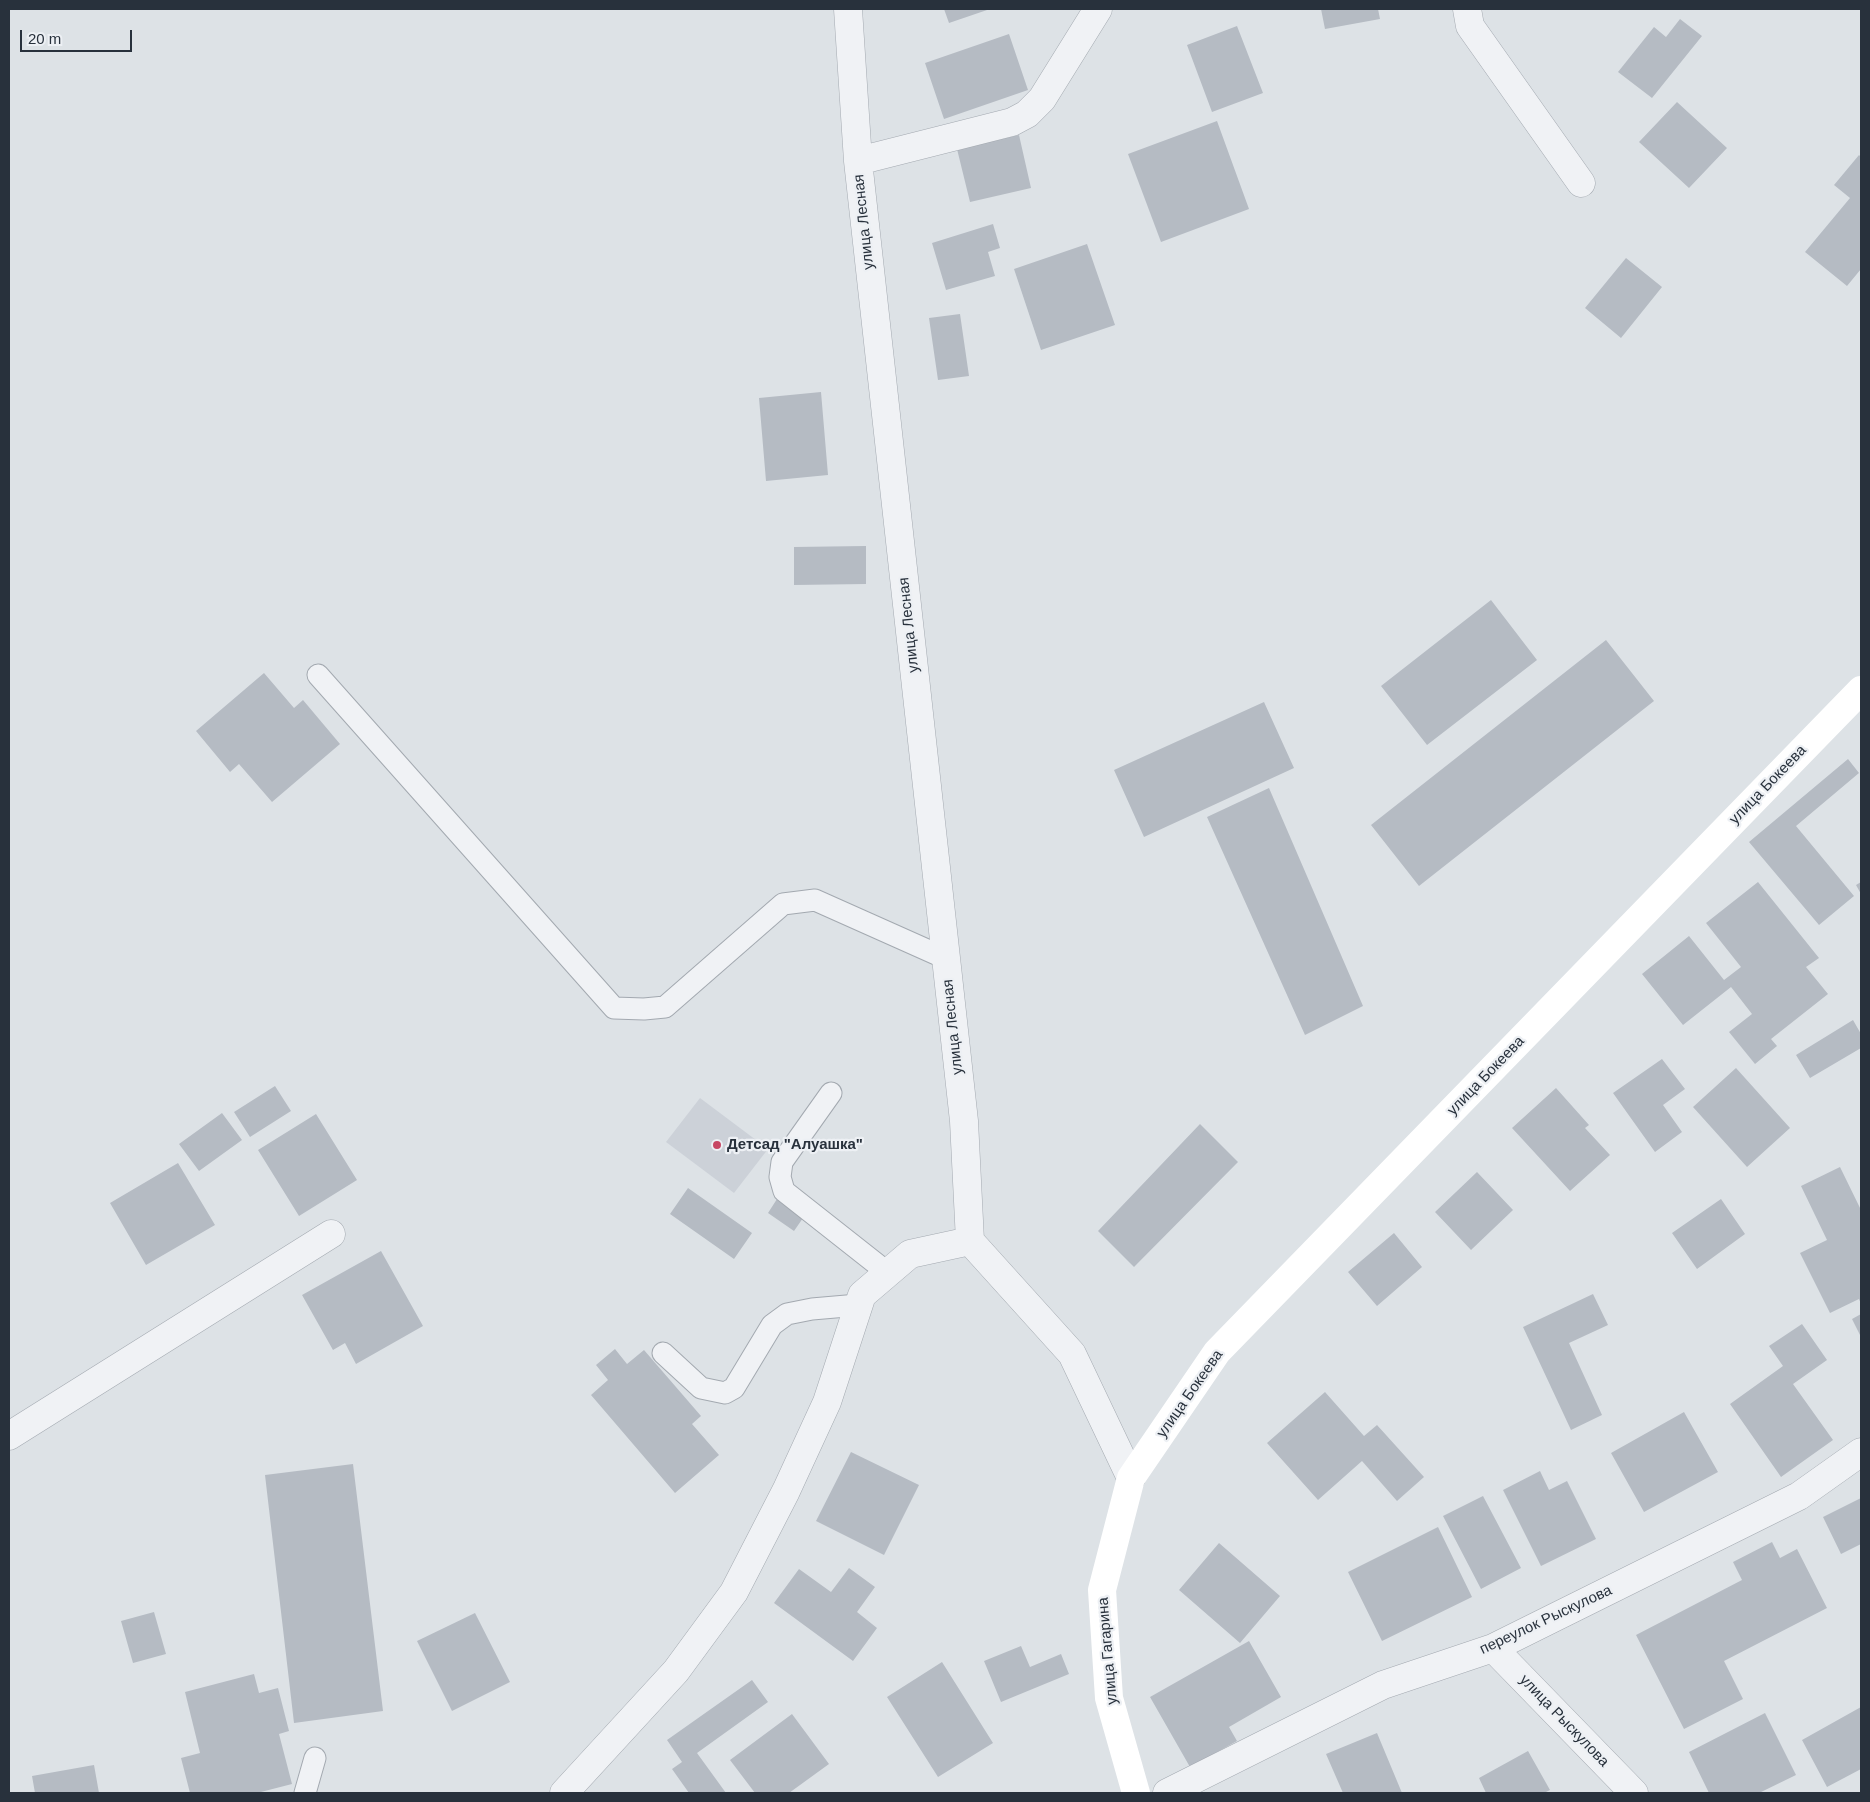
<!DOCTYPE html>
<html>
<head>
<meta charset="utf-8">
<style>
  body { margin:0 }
  #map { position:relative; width:1870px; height:1802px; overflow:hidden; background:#dde2e6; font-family:Helvetica,sans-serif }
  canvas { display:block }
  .frame { position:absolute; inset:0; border:10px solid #28313c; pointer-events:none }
  .scale { position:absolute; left:20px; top:30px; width:112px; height:22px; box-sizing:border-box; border:2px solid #28313c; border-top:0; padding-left:6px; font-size:15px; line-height:18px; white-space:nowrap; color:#28313c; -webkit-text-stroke:4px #edf0f4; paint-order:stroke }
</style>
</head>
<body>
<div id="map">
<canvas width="1870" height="1802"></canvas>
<div class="frame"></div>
<div class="scale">20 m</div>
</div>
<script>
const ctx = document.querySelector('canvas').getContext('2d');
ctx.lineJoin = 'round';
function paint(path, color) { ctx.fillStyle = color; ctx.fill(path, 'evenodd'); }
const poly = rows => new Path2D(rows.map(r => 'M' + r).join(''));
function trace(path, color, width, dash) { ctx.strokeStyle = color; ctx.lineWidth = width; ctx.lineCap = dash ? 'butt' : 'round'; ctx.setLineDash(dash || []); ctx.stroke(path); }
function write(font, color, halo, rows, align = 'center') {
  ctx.font = font + ' Helvetica,sans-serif'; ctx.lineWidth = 4.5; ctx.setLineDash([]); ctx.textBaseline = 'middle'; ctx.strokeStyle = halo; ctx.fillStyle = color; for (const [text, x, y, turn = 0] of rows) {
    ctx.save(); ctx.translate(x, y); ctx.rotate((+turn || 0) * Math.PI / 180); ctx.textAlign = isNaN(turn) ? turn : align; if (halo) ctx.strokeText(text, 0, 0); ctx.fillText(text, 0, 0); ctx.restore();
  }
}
paint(poly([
  [700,1098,768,1149,734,1193,666,1142]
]), '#ccd1d8');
paint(poly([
  [944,9,990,9,949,23],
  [1321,9,1378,9,1380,19,1325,29],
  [1680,19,1702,36,1652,98,1618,72,1654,27,1666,37],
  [1237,26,1263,93,1212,112,1187,45],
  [1009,34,1028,90,944,119,925,63],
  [1677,102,1727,148,1689,188,1639,142],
  [1217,121,1249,209,1161,242,1128,154],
  [1019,135,1031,188,970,202,957,149],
  [1859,155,1861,157,1861,269,1847,286,1805,252,1850,198,1834,185],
  [993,224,1000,248,988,252,995,276,946,290,932,243],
  [1087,244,1115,325,1041,350,1014,269],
  [1626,258,1662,287,1621,338,1585,308],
  [960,314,969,376,938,380,929,318],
  [821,392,828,475,766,481,759,398],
  [866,546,866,584,794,585,794,547],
  [1491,600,1537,660,1427,745,1381,686],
  [1606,640,1654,701,1419,886,1371,825],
  [264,673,294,708,303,700,340,744,272,802,239,764,230,772,196,731],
  [1264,702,1294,768,1144,837,1114,770],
  [1848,759,1859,773,1796,826,1854,896,1819,925,1749,842],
  [1269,788,1363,1006,1305,1035,1207,817],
  [1758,882,1819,958,1806,967,1828,994,1771,1039,1777,1046,1755,1064,1729,1032,1752,1014,1731,987,1683,1025,1642,974,1689,936,1724,980,1741,967,1706,923],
  [1861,882,1861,894,1856,885],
  [1853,1020,1861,1034,1861,1048,1810,1078,1796,1055],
  [1662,1059,1685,1089,1663,1105,1682,1132,1655,1152,1613,1093],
  [1736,1068,1790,1128,1747,1167,1693,1107],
  [275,1086,291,1111,250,1137,234,1112],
  [1556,1088,1589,1125,1585,1128,1610,1155,1570,1191,1512,1128],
  [222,1113,242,1140,199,1171,179,1144],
  [316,1114,357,1180,299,1216,258,1150],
  [1200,1124,1238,1162,1134,1267,1098,1231],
  [178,1163,215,1225,146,1265,110,1203],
  [1840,1167,1861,1210,1861,1304,1859,1299,1830,1313,1800,1253,1827,1240,1801,1186],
  [1477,1172,1513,1210,1471,1250,1435,1212],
  [688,1188,752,1233,734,1259,670,1214],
  [777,1199,803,1218,794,1231,768,1213],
  [1721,1199,1745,1234,1697,1269,1672,1233],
  [1394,1233,1422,1267,1377,1306,1348,1272],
  [381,1251,423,1326,356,1364,345,1343,333,1350,302,1295],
  [1593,1294,1608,1325,1569,1343,1602,1415,1571,1430,1523,1327],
  [1861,1314,1861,1337,1852,1319],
  [1802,1324,1827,1360,1793,1384,1833,1440,1781,1477,1730,1404,1783,1366,1769,1346],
  [615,1349,627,1364,644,1350,701,1416,692,1424,719,1455,675,1493,591,1395,608,1380,596,1365],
  [1325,1392,1364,1436,1377,1425,1424,1477,1397,1501,1362,1461,1318,1500,1267,1443],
  [1684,1412,1718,1472,1644,1512,1611,1453],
  [851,1452,919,1485,884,1555,816,1521],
  [353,1464,383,1711,294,1723,265,1475],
  [1540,1471,1549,1490,1567,1481,1596,1539,1541,1566,1503,1490],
  [1483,1496,1521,1568,1481,1589,1443,1516],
  [1861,1498,1861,1544,1841,1554,1823,1517],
  [1438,1527,1472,1597,1382,1641,1348,1572],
  [1772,1542,1780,1558,1797,1549,1827,1608,1724,1661,1743,1699,1684,1729,1636,1635,1742,1580,1733,1562],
  [1219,1543,1280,1596,1240,1643,1179,1590],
  [849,1568,875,1587,857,1612,877,1628,853,1661,774,1603,799,1569,831,1592],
  [154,1612,166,1654,133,1663,121,1621],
  [475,1613,510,1682,452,1711,417,1641],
  [1249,1641,1281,1697,1229,1727,1237,1741,1190,1767,1150,1697],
  [1021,1646,1030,1667,1061,1654,1069,1674,1001,1702,984,1661],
  [942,1662,993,1743,938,1777,887,1697],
  [254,1674,259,1693,278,1688,289,1731,279,1734,292,1784,257,1793,190,1793,181,1758,200,1753,185,1692],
  [752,1680,768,1702,697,1753,726,1793,689,1793,672,1769,682,1762,667,1740],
  [1861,1707,1861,1769,1827,1787,1802,1740],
  [1765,1713,1796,1775,1759,1793,1709,1793,1689,1752],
  [792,1714,829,1764,789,1793,755,1793,730,1760],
  [1377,1733,1402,1793,1343,1793,1326,1754],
  [1528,1751,1550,1790,1544,1793,1486,1793,1479,1778],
  [94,1765,99,1793,35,1793,32,1776]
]), '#b5bbc3');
const lane = poly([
  [318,675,614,1008,644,1009,665,1007,783,904,815,900,945,958],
  [831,1093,782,1162,780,1177,784,1191,888,1273],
  [663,1353,701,1388,725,1393,734,1388,772,1325,787,1314,812,1309,858,1305],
  [305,1793,315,1758]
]);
const street = poly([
  [848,9,858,161,964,1121,970,1241],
  [1467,9,1470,26,1581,183],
  [858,161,1012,122,1027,114,1042,99,1098,9],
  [9,1436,331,1234],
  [1493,1648,1634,1793],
  [564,1793,676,1671,734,1592,786,1491,827,1402,862,1295,910,1254,970,1241,1072,1354,1131,1478],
  [1167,1793,1383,1685,1493,1648,1799,1496,1861,1452]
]);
trace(lane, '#a3a9b0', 23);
trace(street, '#a3a9b0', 29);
trace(lane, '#f0f2f5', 21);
trace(street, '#f0f2f5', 28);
trace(poly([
  [1136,1793,1109,1698,1102,1590,1131,1478,1217,1352,1861,690]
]), '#fff', 28);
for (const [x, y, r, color] of [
  [717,1145,5,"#c74764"]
]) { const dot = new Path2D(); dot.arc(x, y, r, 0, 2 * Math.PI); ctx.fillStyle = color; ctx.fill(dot); trace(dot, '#edf0f4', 2); }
write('15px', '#28313c', '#edf0f4', [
  ["улица Лесная",864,222,-96],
  ["улица Лесная",909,625,-96],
  ["улица Бокеева",1768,785,-46],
  ["улица Лесная",953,1027,-96],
  ["улица Бокеева",1486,1076,-46],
  ["улица Бокеева",1190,1394,-55],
  ["переулок Рыскулова",1546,1620,-25],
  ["улица Гагарина",1108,1651,-95],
  ["улица Рыскулова",1564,1721,46]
]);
write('bold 15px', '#28313c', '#edf0f4', [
  ["Детсад \"Алуашка\"",727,1145]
], 'left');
</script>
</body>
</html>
